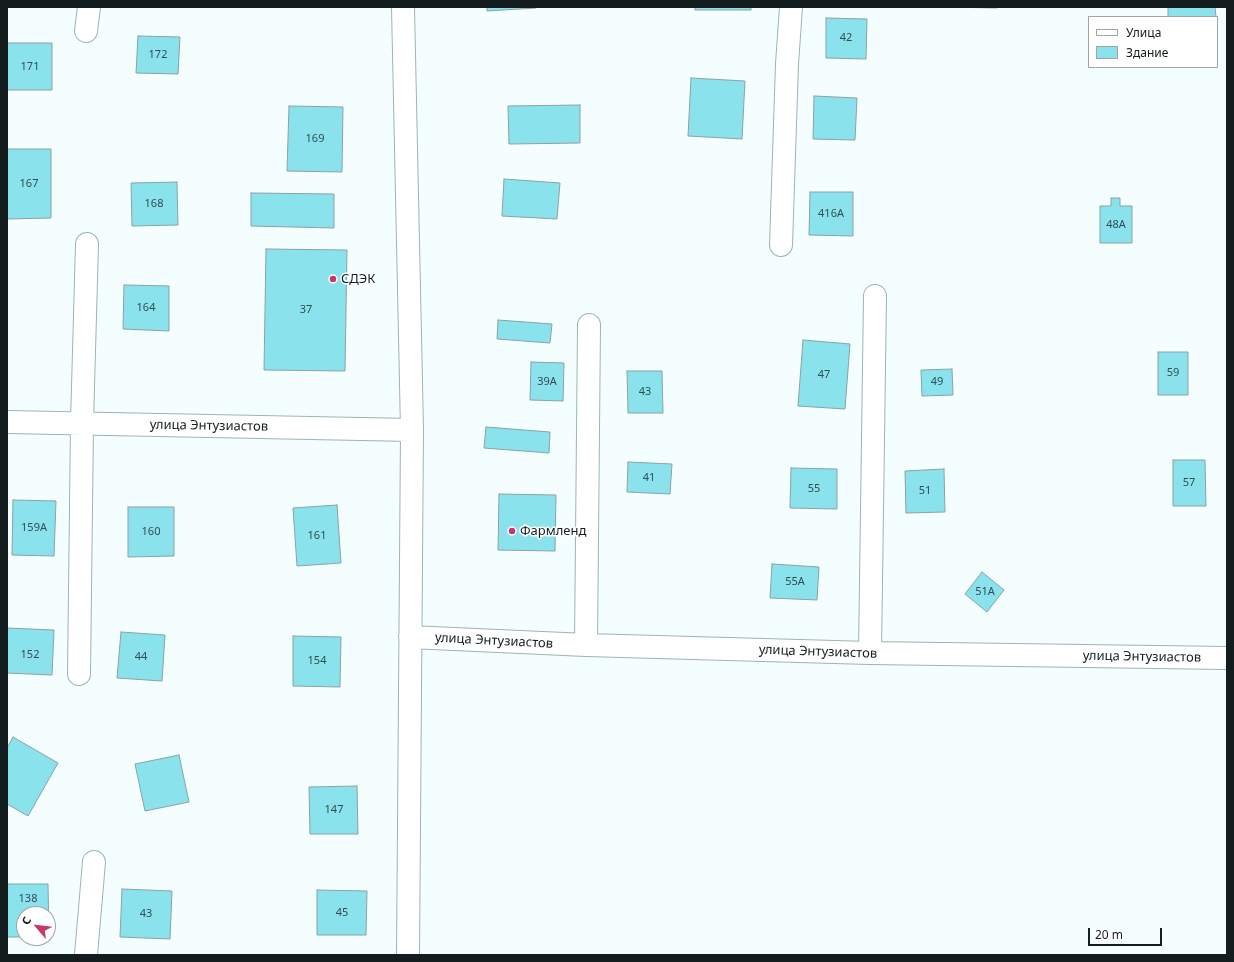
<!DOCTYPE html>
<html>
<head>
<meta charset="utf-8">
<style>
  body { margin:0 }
  #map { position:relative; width:1234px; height:962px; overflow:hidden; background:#f4feff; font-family:"Noto Sans",sans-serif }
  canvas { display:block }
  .frame { position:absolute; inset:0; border:8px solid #141d1e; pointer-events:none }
  .legend { position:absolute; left:1088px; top:16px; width:130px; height:52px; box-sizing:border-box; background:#fff; border:1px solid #a1a5a5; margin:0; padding:5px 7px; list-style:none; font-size:12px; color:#141d1e }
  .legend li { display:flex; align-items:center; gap:8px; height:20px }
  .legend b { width:20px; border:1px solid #a1a5a5 }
  .north { position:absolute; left:16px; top:906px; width:40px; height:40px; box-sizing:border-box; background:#fff; border:1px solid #a1a5a5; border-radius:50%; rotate:298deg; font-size:11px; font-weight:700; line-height:16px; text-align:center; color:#141d1e }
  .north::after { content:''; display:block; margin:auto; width:14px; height:18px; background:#c3386d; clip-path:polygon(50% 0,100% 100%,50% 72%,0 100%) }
  .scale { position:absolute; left:1088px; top:928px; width:74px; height:18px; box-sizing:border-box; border:2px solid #141d1e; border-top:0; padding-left:5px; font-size:12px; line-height:14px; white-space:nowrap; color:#141d1e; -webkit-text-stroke:3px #fff; paint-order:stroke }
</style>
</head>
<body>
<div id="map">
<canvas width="1234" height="962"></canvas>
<div class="frame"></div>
<ul class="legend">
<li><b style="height:5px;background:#fff"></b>Улица</li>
<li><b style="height:11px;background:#8ae2ec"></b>Здание</li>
</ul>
<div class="north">С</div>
<div class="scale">20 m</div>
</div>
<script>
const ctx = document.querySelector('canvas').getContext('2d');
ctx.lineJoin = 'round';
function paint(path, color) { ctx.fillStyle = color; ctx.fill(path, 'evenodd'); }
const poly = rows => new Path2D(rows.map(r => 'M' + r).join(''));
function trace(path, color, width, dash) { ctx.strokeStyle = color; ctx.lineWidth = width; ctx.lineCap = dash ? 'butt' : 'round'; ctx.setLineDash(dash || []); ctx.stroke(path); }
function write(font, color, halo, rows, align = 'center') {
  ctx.font = font + ' "Noto Sans",sans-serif'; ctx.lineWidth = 3; ctx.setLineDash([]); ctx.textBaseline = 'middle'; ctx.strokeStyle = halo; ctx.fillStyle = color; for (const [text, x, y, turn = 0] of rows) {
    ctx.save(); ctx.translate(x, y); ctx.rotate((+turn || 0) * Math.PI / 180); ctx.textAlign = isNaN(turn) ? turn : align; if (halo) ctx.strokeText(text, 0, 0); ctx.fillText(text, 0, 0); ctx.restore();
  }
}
const building = poly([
  [487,7,536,7,536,8,487,11,487,7],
  [695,7,751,7,751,10,695,10,695,7],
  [942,7,997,7,997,8,942,7],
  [1168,7,1215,7,1216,17,1168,17,1168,7],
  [826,18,867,19,866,59,826,58,826,18],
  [138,36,180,37,178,74,136,73,138,36],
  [7,43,52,43,52,90,7,90,7,43],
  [691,78,745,81,742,139,688,136,691,78],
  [814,96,857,98,855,140,813,139,814,96],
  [580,105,580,143,509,144,508,106,580,105],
  [289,106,343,107,342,172,287,171,289,106],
  [7,149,51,149,51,218,7,219,7,149],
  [504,179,560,183,557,219,502,216,504,179],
  [177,182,178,225,132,226,131,183,177,182],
  [810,192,853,192,853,236,809,235,810,192],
  [251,193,334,194,334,228,251,226,251,193],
  [1111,198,1120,198,1120,206,1132,206,1132,243,1100,243,1100,206,1111,206,1111,198],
  [266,249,347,250,345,371,264,370,266,249],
  [124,285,169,286,169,331,123,329,124,285],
  [498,320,552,324,550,343,497,339,498,320],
  [803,340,850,344,845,409,798,406,803,340],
  [1158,352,1188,352,1188,395,1158,395,1158,352],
  [531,362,564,363,563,401,530,400,531,362],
  [952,369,953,395,922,396,921,370,952,369],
  [627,371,662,371,663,413,628,413,627,371],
  [486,427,550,432,549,453,484,448,486,427],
  [1173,460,1205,460,1206,506,1173,506,1173,460],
  [628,462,672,464,670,494,627,492,628,462],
  [791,468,837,469,837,509,790,508,791,468],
  [944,469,945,512,906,513,905,471,944,469],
  [499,494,556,495,555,551,498,550,499,494],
  [13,500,56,501,54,556,12,555,13,500],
  [337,505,341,563,297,566,293,508,337,505],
  [128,507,174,507,174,556,128,557,128,507],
  [772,564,819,567,817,600,770,598,772,564],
  [982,572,1004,590,987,612,965,594,982,572],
  [7,628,54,630,52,675,7,673,7,628],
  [121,632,165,635,162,681,117,678,121,632],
  [293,636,341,637,340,687,293,686,293,636],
  [13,737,58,763,28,816,7,804,7,748,13,737],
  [179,755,189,802,145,811,135,764,179,755],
  [357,786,358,834,310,834,309,787,357,786],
  [7,884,48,884,49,936,48,914,24,914,24,937,7,937,7,884],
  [122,889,172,891,170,939,120,937,122,889],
  [317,890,367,891,366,935,317,935,317,890]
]);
paint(building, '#8ae2ec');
trace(building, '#8aa2a5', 1);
const minor = poly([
  [403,7,412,430,408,955],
  [86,31,89,7],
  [781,245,787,64,791,7],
  [7,422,412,430],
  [410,637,586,645,870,653,1227,658],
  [586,645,589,325],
  [870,653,875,296],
  [79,674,82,423,87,244],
  [86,955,94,862]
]);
trace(minor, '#9cb4b7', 24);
trace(minor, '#fff', 22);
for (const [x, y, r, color] of [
  [333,279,4,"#c3386d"],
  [512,531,4,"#c3386d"]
]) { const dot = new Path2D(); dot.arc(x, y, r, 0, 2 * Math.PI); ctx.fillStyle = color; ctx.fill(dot); trace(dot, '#fff', 1.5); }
write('11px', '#324e52', null, [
  ["42",846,38],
  ["172",158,55],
  ["171",30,67],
  ["169",315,139],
  ["167",29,184],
  ["168",154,204],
  ["416А",831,214],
  ["48А",1116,225],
  ["164",146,308],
  ["37",306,310],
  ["59",1173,373],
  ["47",824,375],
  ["39А",547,382],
  ["49",937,382],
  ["43",645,392],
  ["41",649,478],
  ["57",1189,483],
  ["55",814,489],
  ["51",925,491],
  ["159А",34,528],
  ["160",151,532],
  ["161",317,536],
  ["55А",795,582],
  ["51А",985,592],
  ["152",30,655],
  ["44",141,657],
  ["154",317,661],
  ["147",334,810],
  ["138",28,899],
  ["45",342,913],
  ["43",146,914]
]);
write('13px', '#141d1e', '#fff', [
  ["СДЭК",341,279],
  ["Фармленд",520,531]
], 'left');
write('13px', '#141d1e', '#fff', [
  ["улица Энтузиастов",209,426,1],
  ["улица Энтузиастов",494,641,3],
  ["улица Энтузиастов",818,652,2],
  ["улица Энтузиастов",1142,657,1]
]);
</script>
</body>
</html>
